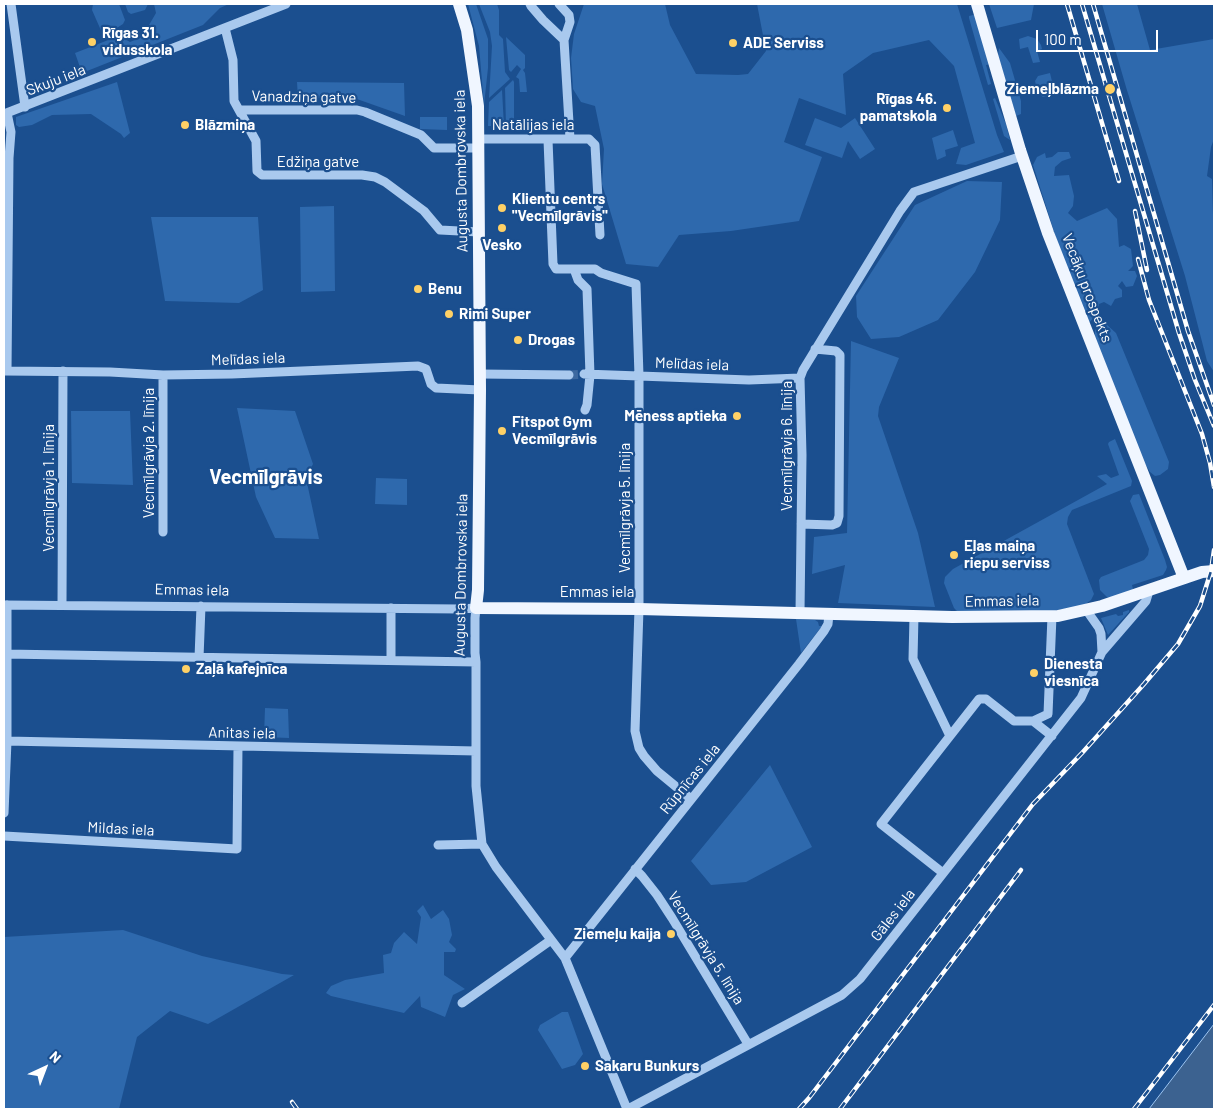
<!DOCTYPE html>
<html>
<head>
<meta charset="utf-8">
<style>
  body { margin:0 }
  #map { position:relative; width:1218px; height:1113px; overflow:hidden; background:#1b4f8f; font-family:Barlow,sans-serif }
  canvas { display:block }
  .frame { position:absolute; inset:0; border:5px solid #fff; pointer-events:none }
  .north { position:absolute; left:20px; top:1043px; width:50px; height:50px; -webkit-text-stroke:4px #1b4f8f; paint-order:stroke; rotate:43deg; font-size:14px; font-weight:700; line-height:20px; text-align:center; color:#fff }
  .north::after { content:''; display:block; margin:auto; width:18px; height:22px; background:#fff; clip-path:polygon(50% 0,100% 100%,50% 72%,0 100%) }
  .scale { position:absolute; left:1036px; top:30px; width:122px; height:22px; box-sizing:border-box; border:2px solid #fff; border-top:0; padding-left:6px; font-size:15px; line-height:18px; white-space:nowrap; color:#fff; -webkit-text-stroke:4px #1b4f8f; paint-order:stroke }
</style>
</head>
<body>
<div id="map">
<canvas width="1218" height="1113"></canvas>
<div class="frame"></div>
<div class="north">N</div>
<div class="scale">100 m</div>
</div>
<script>
const ctx = document.querySelector('canvas').getContext('2d');
ctx.lineJoin = 'round';
function paint(path, color) { ctx.fillStyle = color; ctx.fill(path, 'evenodd'); }
const poly = rows => new Path2D(rows.map(r => 'M' + r).join(''));
function trace(path, color, width, dash) { ctx.strokeStyle = color; ctx.lineWidth = width; ctx.lineCap = dash ? 'butt' : 'round'; ctx.setLineDash(dash || []); ctx.stroke(path); }
function write(font, color, halo, rows, align = 'center') {
  ctx.font = font + ' Barlow,sans-serif'; ctx.lineWidth = 4.5; ctx.setLineDash([]); ctx.textBaseline = 'middle'; ctx.strokeStyle = halo; ctx.fillStyle = color; for (const [text, x, y, turn = 0] of rows) {
    ctx.save(); ctx.translate(x, y); ctx.rotate((+turn || 0) * Math.PI / 180); ctx.textAlign = isNaN(turn) ? turn : align; if (halo) ctx.strokeText(text, 0, 0); ctx.fillText(text, 0, 0); ctx.restore();
  }
}
paint(poly([
  [93,4,119,4,125,20,123,24,109,33,103,35,92,10],
  [125,4,148,4,145,10,131,14,128,12],
  [154,4,229,4,220,8,203,25,82,73,75,53,116,37,120,36,130,42,147,35,149,25,156,13],
  [468,4,476,4,488,39,488,68,484,105,479,46],
  [479,4,497,4,499,10,499,35,503,39,505,72,510,79,489,98,492,46,490,32],
  [584,4,665,4,670,25,696,74,738,75,748,74,766,51,757,4,957,4,997,135,1004,152,966,165,956,164,961,148,975,143,954,66,929,40,873,53,843,74,846,115,799,98,784,142,822,157,799,221,731,231,679,235,658,267,626,264,602,184,604,149,595,106,581,102,573,89,571,58,574,34],
  [989,4,1034,4,1031,20,997,28],
  [1102,4,1137,4,1150,50,1214,39,1214,139,1211,147,1207,176,1212,179,1214,250,1214,372,1207,361,1185,276,1126,87],
  [977,14,991,64,986,65,991,84,988,85,969,18,969,16],
  [1028,36,1037,39,1041,45,1042,49,1037,51,1040,62,1033,63,1028,47,1020,49,1019,39],
  [506,37,525,55,525,68,523,70,525,73,527,92,520,92,519,79,516,77,521,69,517,65,511,72,509,70],
  [999,48,1010,63,1021,101,1021,114,1016,116,998,56],
  [1050,73,1055,94,1043,97,1038,93,1035,81,1038,76],
  [513,80,514,82,514,126,506,126,505,88],
  [117,82,130,133,124,138,121,134,91,114,52,115,32,125,19,127,16,125,16,117],
  [297,82,404,83,405,116,354,98,298,98],
  [502,90,504,126,488,126,489,102],
  [995,98,1006,124,1010,140,1004,136,993,99],
  [420,117,447,117,447,130,420,129],
  [815,118,841,128,855,118,875,149,860,159,848,141,842,158,805,145],
  [953,130,958,146,945,150,946,156,937,160,932,138],
  [1058,152,1069,152,1071,158,1062,161,1055,167,1054,176,1069,175,1074,196,1073,206,1068,213,1077,221,1107,208,1117,219,1119,247,1124,245,1131,249,1133,266,1128,271,1135,271,1137,276,1133,286,1126,287,1122,281,1118,286,1122,290,1122,297,1115,299,1111,306,1104,302,1099,304,1099,314,1087,324,1058,244,1033,165,1037,157,1045,153,1046,158,1052,157],
  [967,181,1002,182,1000,220,975,272,938,320,899,337,871,339,857,317,856,296,915,205],
  [334,206,335,291,301,292,300,207],
  [151,217,258,217,263,290,239,303,165,301],
  [1106,324,1116,333,1169,462,1168,469,1160,475,1155,476,1150,472,1144,462,1095,337,1095,330,1100,325],
  [851,341,899,358,879,407,878,416,918,533,935,607,838,603,845,565,812,574,814,537,847,533],
  [237,408,295,411,313,464,306,478,319,539,275,538,256,497],
  [71,411,130,411,133,485,72,483],
  [1115,439,1132,481,1131,486,1072,510,1068,517,1067,524,1094,594,1091,600,1083,606,1034,614,957,611,954,608,944,583,945,577,953,569,1107,484,1097,476,1106,474,1111,478,1119,475,1108,444,1109,442],
  [376,478,407,479,407,505,375,504],
  [1139,494,1165,560,1167,567,1166,570,1163,575,1132,585,1133,589,1112,598,1107,597,1100,590,1099,580,1101,577,1139,562,1144,560,1148,555,1149,549,1130,501,1133,495],
  [1129,610,1129,612,1108,635,1101,618,1116,614,1118,616,1123,615,1123,612],
  [796,619,815,620,818,622,819,626,822,626,801,653],
  [265,708,288,709,289,738,264,737],
  [770,765,812,847,746,882,711,885,691,861],
  [423,905,431,919,443,910,449,919,452,935,449,942,456,949,455,952,444,952,444,975,465,989,453,995,445,1017,421,1007,420,996,404,1013,331,996,326,993,331,986,345,980,384,973,383,955,391,953,394,943,404,932,417,944,421,917,417,911],
  [123,930,202,956,282,974,294,975,208,1024,170,1011,137,1037,119,1109,4,1109,4,937],
  [562,1012,568,1012,583,1054,575,1065,562,1069,538,1030,540,1025]
]), '#2e69ad');
const water = poly([
  [1214,1024,1214,1109,1149,1109,1214,1024]
]);
paint(water, '#3c6290');
trace(water, '#9cc4f0', 1);
trace(poly([
  [569,375,584,374]
]), '#3d69a0', 9, [9, 4.5]);
trace(poly([
  [11,4,25,107],
  [530,4,531,6,543,20,564,40],
  [559,4,569,15,570,22,564,40,570,139],
  [225,28,233,60,234,101,256,141,257,171,262,175,362,175,375,177,385,182,424,211,440,230,479,232],
  [239,110,357,110,365,112,421,135,434,148,478,148],
  [4,114,286,4],
  [478,139,589,139,595,145,600,235],
  [548,140,553,264,556,269,595,269,601,273,636,284,639,376,639,609,635,731,639,748,644,756,657,771,691,799],
  [574,269,578,280,587,289,590,375,587,405,585,410],
  [4,371,110,372,163,375,232,374,418,366,426,369,431,384,436,388,480,390],
  [7,371,9,158,11,132,7,113],
  [480,374,569,375],
  [584,374,749,380,800,378],
  [163,375,163,532],
  [801,524,832,525,837,523,839,516,840,355,836,351,815,349],
  [62,604,63,371],
  [4,605,460,609,476,608,475,618,475,653,476,662,476,786,482,844,496,867,565,958,627,1109],
  [391,608,391,660],
  [1087,611,1099,628,1101,634,1102,652],
  [800,612,802,455,800,378,803,370,900,211,914,192,1022,156],
  [914,616,913,659,950,736],
  [6,654,476,662],
  [199,658,201,606],
  [1033,721,1048,714,1052,616],
  [7,741,476,751],
  [4,813,7,741,7,605],
  [4,836,237,849,238,746],
  [438,845,482,844],
  [635,869,642,876,657,895,672,918,748,1044],
  [943,873,881,824,979,699,986,699,1014,721,1033,721,1052,736],
  [565,958,799,664,824,631,828,624,829,614],
  [462,1003,551,940],
  [628,1109,842,995,860,979,1081,698,1102,652,1146,601,1149,591]
]), '#a9c9ee', 9);
trace(poly([
  [459,4,467,30,478,106,480,390,478,590,476,608,639,609,952,617,1058,616,1102,606,1202,572,1214,571],
  [977,4,1020,150,1048,233,1184,578]
]), '#f0f6ff', 12);
const rail = poly([
  [1067,4,1119,181],
  [1082,4,1179,333,1195,380,1214,426],
  [1093,4,1188,331,1214,405],
  [1135,211,1147,270],
  [1138,259,1149,300,1202,434,1210,463,1214,487],
  [292,1102,297,1109],
  [799,1109,809,1098,1033,804,1082,753,1144,684,1178,644,1200,606,1211,571,1214,550],
  [840,1109,1021,870],
  [1134,1109,1214,1005]
]);
trace(rail, '#fff', 4.5);
trace(rail, '#1b4f8f', 2.5, [8]);
for (const [x, y, r, color] of [
  [92,42,5,"#ffd166"],
  [733,43,5,"#ffd166"],
  [1110,89,6,"#ffd166"],
  [947,108,5,"#ffd166"],
  [185,125,5,"#ffd166"],
  [502,208,5,"#ffd166"],
  [502,228,5,"#ffd166"],
  [418,289,5,"#ffd166"],
  [449,314,5,"#ffd166"],
  [518,340,5,"#ffd166"],
  [737,416,5,"#ffd166"],
  [502,431,5,"#ffd166"],
  [954,555,5,"#ffd166"],
  [186,669,5,"#ffd166"],
  [1034,673,5,"#ffd166"],
  [671,934,5,"#ffd166"],
  [585,1066,5,"#ffd166"]
]) { const dot = new Path2D(); dot.arc(x, y, r, 0, 2 * Math.PI); ctx.fillStyle = color; ctx.fill(dot); trace(dot, '#1b4f8f', 2); }
write('bold 15px', '#fff', '#1b4f8f', [
  ["Rīgas 31.",102,33],
  ["vidusskola",102,50],
  ["ADE Serviss",743,43],
  ["Ziemeļblāzma",1099,89,"right"],
  ["Rīgas 46.",937,99,"right"],
  ["pamatskola",937,116,"right"],
  ["Blāzmiņa",195,125],
  ["Klientu centrs",512,199],
  ["\"Vecmīlgrāvis\"",512,216],
  ["Vesko",502,245,"center"],
  ["Benu",428,289],
  ["Rimi Super",459,314],
  ["Drogas",528,340],
  ["Mēness aptieka",727,416,"right"],
  ["Fitspot Gym",512,422],
  ["Vecmīlgrāvis",512,439],
  ["Eļas maiņa",964,546],
  ["riepu serviss",964,563],
  ["Dienesta",1044,664],
  ["viesnīca",1044,681],
  ["Zaļā kafejnīca",196,669],
  ["Ziemeļu kaija",661,934,"right"],
  ["Sakaru Bunkurs",595,1066]
], 'left');
write('15px', '#fff', '#1b4f8f', [
  ["Skuju iela",56,80,-21],
  ["Vanadziņa gatve",304,97,1],
  ["Natālijas iela",533,125],
  ["Edžiņa gatve",318,162],
  ["Augusta Dombrovska iela",461,171,-91],
  ["Vecāķu prospekts",1087,288,69],
  ["Melīdas iela",248,359,-2],
  ["Melīdas iela",692,364,2],
  ["Vecmīlgrāvja 6. līnija",787,446,-90],
  ["Vecmīlgrāvja 2. līnija",149,453,-90],
  ["Vecmīlgrāvja 1. līnija",49,488,-90],
  ["Vecmīlgrāvja 5. līnija",625,508,-90],
  ["Augusta Dombrovska iela",461,575,-89],
  ["Emmas iela",192,590,1],
  ["Emmas iela",597,592],
  ["Emmas iela",1002,601,-1],
  ["Anitas iela",242,733,1],
  ["Rūpnīcas iela",690,779,-51],
  ["Mildas iela",121,829,3],
  ["Gāles iela",893,915,-52],
  ["Vecmīlgrāvja 5. līnija",706,948,58]
]);
write('bold 20px', '#fff', '#1b4f8f', [
  ["Vecmīlgrāvis",266,477]
]);
</script>
</body>
</html>
